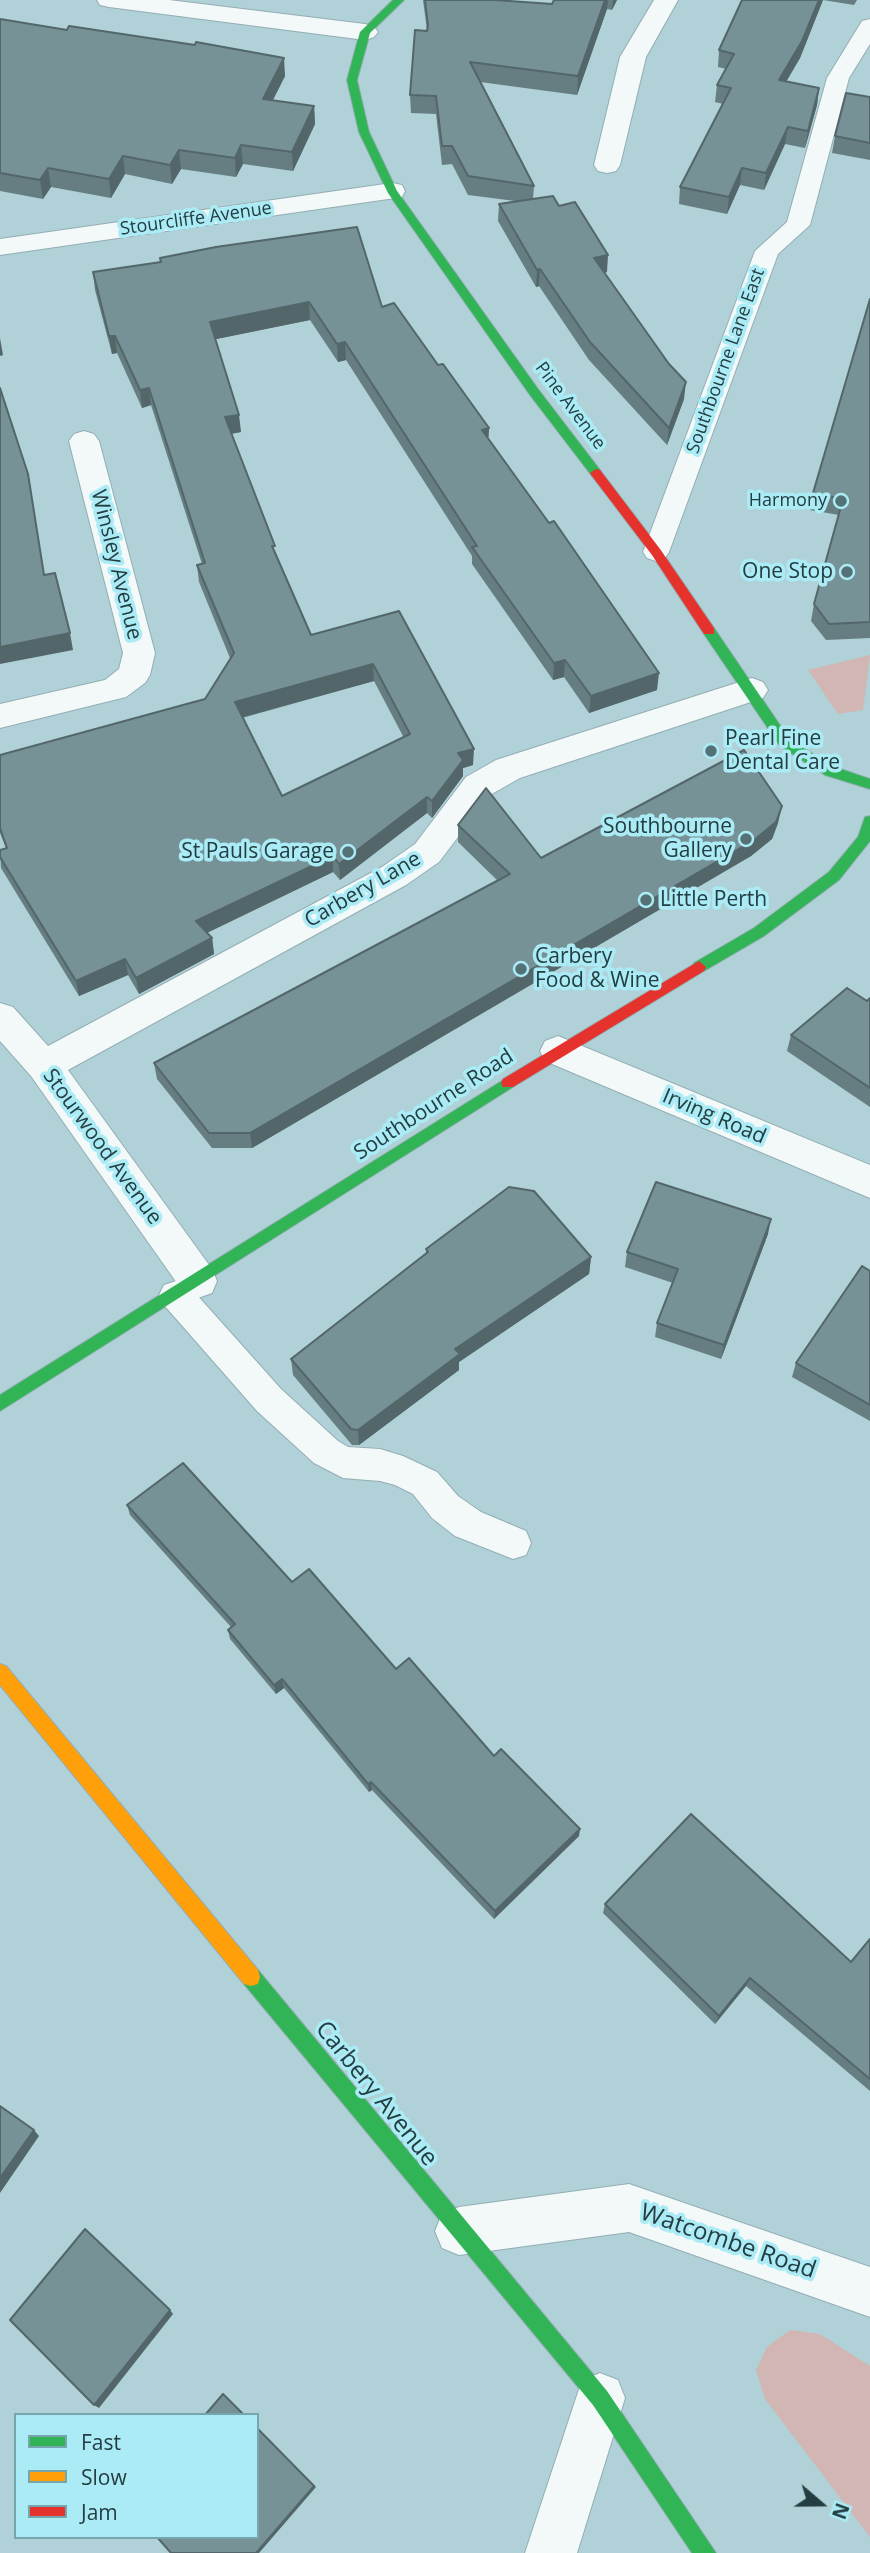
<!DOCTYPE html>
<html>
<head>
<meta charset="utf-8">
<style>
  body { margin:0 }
  #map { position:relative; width:870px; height:2553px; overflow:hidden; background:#afd1d7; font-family:"Open Sans",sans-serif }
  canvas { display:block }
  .legend { position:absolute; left:14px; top:2413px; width:245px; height:126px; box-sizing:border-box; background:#abebf5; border:2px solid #75a5ad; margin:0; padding:9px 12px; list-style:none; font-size:21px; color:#233d41 }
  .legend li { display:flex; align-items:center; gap:14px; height:35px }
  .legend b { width:35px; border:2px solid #75a5ad }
  .north { position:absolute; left:786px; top:2469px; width:70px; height:70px; -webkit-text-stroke:5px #abebf5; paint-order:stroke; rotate:110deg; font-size:19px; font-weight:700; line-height:28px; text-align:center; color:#233d41 }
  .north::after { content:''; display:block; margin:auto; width:24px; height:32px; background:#233d41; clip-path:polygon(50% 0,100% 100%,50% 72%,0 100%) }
</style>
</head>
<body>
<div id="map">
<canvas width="870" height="2553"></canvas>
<ul class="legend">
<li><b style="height:9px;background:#30b455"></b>Fast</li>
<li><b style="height:9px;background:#ff9f0a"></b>Slow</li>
<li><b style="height:9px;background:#e5322d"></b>Jam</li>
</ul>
<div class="north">N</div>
</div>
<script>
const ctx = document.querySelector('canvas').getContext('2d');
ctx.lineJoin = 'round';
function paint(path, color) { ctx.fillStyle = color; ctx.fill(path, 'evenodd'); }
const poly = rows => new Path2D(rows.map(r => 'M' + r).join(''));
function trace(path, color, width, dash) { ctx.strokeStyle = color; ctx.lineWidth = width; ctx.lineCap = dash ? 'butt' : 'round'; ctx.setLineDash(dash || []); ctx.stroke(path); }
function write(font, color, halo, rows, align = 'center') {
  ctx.font = font + ' "Open Sans",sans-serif'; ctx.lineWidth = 7; ctx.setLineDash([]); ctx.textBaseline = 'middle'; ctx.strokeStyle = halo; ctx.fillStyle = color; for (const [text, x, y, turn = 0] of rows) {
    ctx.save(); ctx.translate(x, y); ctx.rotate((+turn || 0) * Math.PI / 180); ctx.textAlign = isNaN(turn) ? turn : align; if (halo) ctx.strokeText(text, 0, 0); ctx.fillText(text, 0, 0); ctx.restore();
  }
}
paint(poly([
  [870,655,863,710,838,714,808,670],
  [790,2330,820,2334,870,2366,870,2537,765,2399,756,2370,767,2347]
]), '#d1b6b3');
const lane = poly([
  [870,19,870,44,849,78,810,225,778,254,669,552,665,558,656,561,647,558,643,552,755,251,787,222,827,78,862,21,870,19],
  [176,1281,188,1285,281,1389,338,1441,348,1447,380,1449,403,1456,437,1472,458,1496,481,1512,526,1531,531,1543,526,1555,513,1559,455,1536,432,1518,413,1494,395,1485,380,1481,343,1478,314,1463,257,1411,164,1305,159,1295,164,1285,176,1281]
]);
const street = poly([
  [97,0,169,0,365,24,374,27,378,32,374,37,365,40,109,7,100,5,97,0],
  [654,0,678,0,646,57,620,165,616,171,607,173,598,171,594,165,620,57,654,0],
  [392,183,402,185,405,191,402,197,0,255,0,239,392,183],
  [84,431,94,434,99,441,155,653,150,675,145,683,126,697,0,728,0,704,105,680,119,669,123,653,69,441,74,434,84,431],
  [752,678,763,682,768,690,763,698,520,778,490,795,439,862,406,885,68,1070,212,1269,217,1281,212,1293,198,1298,184,1293,31,1076,0,1041,0,1003,13,1007,48,1046,382,867,415,844,466,777,496,760,752,678],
  [558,1036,870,1165,870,1198,545,1061,540,1051,545,1041,558,1036],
  [629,2184,870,2267,870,2317,629,2232,459,2255,442,2248,435,2231,442,2214,459,2207,629,2184],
  [600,2373,618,2380,625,2398,577,2553,525,2553,582,2380,600,2373]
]);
const fast = poly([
  [393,0,404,0,370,33,357,80,369,132,397,191,538,389,600,470,600,476,592,476,530,395,388,193,359,132,347,80,360,32,393,0],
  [709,626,714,628,790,740,835,767,870,779,870,789,825,775,780,746,704,634,704,628,709,626],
  [870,816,870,841,839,880,764,936,704,971,694,971,692,967,694,963,754,928,829,872,858,837,865,817,870,816],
  [508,1077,515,1083,513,1087,0,1411,0,1395,508,1077],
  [251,1968,258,1970,607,2391,716,2553,692,2553,593,2405,244,1984,242,1977,244,1970,251,1968]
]);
const slow = poly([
  [0,1664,6,1666,258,1970,260,1977,258,1984,251,1986,244,1984,0,1685,0,1664]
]);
const jam = poly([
  [596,469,600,470,660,549,714,628,714,634,704,634,652,555,592,476,590,473,596,469],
  [699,961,706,967,704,971,513,1087,503,1087,501,1083,503,1079,699,961]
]);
trace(lane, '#93aeb3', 2);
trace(street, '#93aeb3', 2);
trace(fast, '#93aeb3', 2);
trace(slow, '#93aeb3', 2);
trace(jam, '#93aeb3', 2);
paint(lane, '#f3f8f9');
paint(street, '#f3f8f9');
paint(fast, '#30b455');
paint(slow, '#ff9f0a');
paint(jam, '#e5322d');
paint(poly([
  [423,0,495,0,552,4,554,0,617,0,612,10,607,9,577,95,480,82,534,186,533,199,559,206,607,272,604,273,684,399,667,445,589,360,539,286,536,287,498,221,499,204,515,201,468,195,452,164,442,165,436,114,411,113,410,95,427,30],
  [742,0,857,0,854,5,823,0,800,58,786,82,819,88,817,105,805,148,785,144,764,190,740,185,727,214,679,204,680,187,723,104,715,102,717,85,726,69,718,67,719,50],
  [0,19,67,30,285,76,273,100,314,106,315,124,293,171,243,164,236,177,181,169,172,184,125,174,111,198,51,187,43,199,0,191],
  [870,97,870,160,832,153,835,136],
  [160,258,382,307,438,365,489,428,488,439,657,690,589,713,564,677,553,680,472,564,472,556,346,360,338,362,310,320,215,339,241,432,232,434,275,553,311,635,399,611,473,765,463,768,463,776,432,818,427,813,340,880,333,872,207,933,212,938,214,954,139,994,128,975,79,996,1,868,0,850,6,848,0,833,0,755,205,699,230,658,199,582,197,565,202,564,151,405,142,408,117,353,112,354,95,290,93,272,160,262],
  [374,681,404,738,282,796,242,718],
  [870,299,870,638,826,640,811,621,814,604,839,515,810,510,813,493],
  [778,823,772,839,751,856,252,1148,212,1148,157,1079,154,1063,498,881,458,842,458,825,541,858],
  [870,998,870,1107,787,1051,791,1035,867,1001],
  [768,1234,721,1359,655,1337,657,1323,673,1283,625,1267,627,1252],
  [426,1249,591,1257,589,1274,459,1362,459,1370,359,1445,352,1445,293,1375,291,1359,426,1255],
  [870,1271,870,1421,792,1377,796,1363],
  [127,1505,292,1582,396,1669,494,1756,579,1836,494,1919,372,1790,369,1792,284,1688,276,1694,230,1639,228,1630,231,1627,130,1515],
  [605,1904,851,1962,870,1939,870,2091,746,1986,715,2024,603,1913]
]), '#667e82');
paint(poly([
  [605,0,608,0,607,9,577,95,578,76],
  [613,0,617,0,612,10],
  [819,0,823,0,800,58,777,97,779,80],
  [284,58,285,76,264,117,263,99],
  [819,88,817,105,805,148,808,131],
  [314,106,315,124,293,171,292,152],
  [788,127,785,144,764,190,766,173],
  [241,145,243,164,236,177,235,158],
  [179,150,181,169,172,184,170,165],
  [123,156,125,174,111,198,109,179],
  [48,168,51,187,43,199,40,180],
  [742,168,740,185,727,214,729,197],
  [608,255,607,272,592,275,594,258],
  [540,269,539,286,536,287,537,270],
  [309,302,310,320,212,340,210,322],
  [109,336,115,336,117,353,112,354],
  [0,338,3,355,0,356],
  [345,342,346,360,338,362,337,344],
  [686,382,684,399,667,445,669,428],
  [149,388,151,405,142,408,140,390],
  [239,415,241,432,227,434,225,417],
  [489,428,488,445,482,430],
  [70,633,73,650,0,664,0,647],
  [565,660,564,677,553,680,554,663],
  [373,664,374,681,236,719,235,702],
  [659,673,657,690,589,713,591,696],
  [474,749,473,765,463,768,463,776,432,818,432,801,458,753],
  [427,797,427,813,340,880,339,864],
  [782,806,778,823,772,839,751,856,252,1148,250,1133],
  [333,856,333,872,198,937,196,921],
  [212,938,214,954,139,994,136,978],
  [125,959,128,975,79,996,76,981],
  [771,1219,768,1234,721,1359,724,1345],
  [591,1257,589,1274,459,1362,459,1370,359,1445,358,1430,455,1349],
  [282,1679,284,1688,276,1694,274,1685],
  [371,1782,372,1790,369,1792,368,1784],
  [580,1829,579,1836,494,1919,495,1911],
  [750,1978,746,1986,715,2024,719,2016],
  [34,2130,39,2136,0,2193,0,2178],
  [170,2310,173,2314,99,2408,94,2405],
  [257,2428,316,2487,259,2553,256,2553]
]), '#53666a');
const building = poly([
  [425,0,495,0,552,4,554,0,605,0,578,76,470,62,534,186,468,176,452,146,442,146,436,96,410,95,415,30,427,31,428,25,425,0],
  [742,0,819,0,802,41,779,80,819,88,808,131,788,127,766,173,742,168,729,197,680,187,731,88,717,85,734,54,719,50,742,0],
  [0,19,67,30,69,26,195,45,196,42,284,58,263,99,314,106,292,152,241,145,235,158,179,150,170,165,123,156,109,179,48,168,40,180,0,173,0,19],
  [846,93,870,97,870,143,835,136,846,93],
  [553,196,559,206,575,202,608,255,594,258,669,364,686,382,669,428,590,342,540,269,537,270,499,204,553,196],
  [357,227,382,307,394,303,438,365,443,364,489,428,482,430,549,523,554,521,659,673,591,696,565,660,554,663,472,547,477,546,345,342,337,344,309,302,210,322,239,415,225,417,275,546,272,546,311,635,399,611,474,749,458,753,463,760,432,801,427,797,339,864,333,856,196,921,212,938,136,978,125,959,76,981,0,857,0,850,7,848,0,828,0,755,205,699,234,653,197,565,205,563,149,388,140,390,115,336,109,336,93,272,161,262,160,258,216,247,357,227],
  [373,664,410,734,282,796,235,702,373,664],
  [870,299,870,622,829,624,814,604,843,499,813,493,870,299],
  [0,388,28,474,44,575,55,573,70,633,0,647,0,388],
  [744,750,782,806,776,822,754,840,250,1133,209,1133,154,1063,510,874,458,825,486,788,541,858,744,750],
  [847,988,867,1001,870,998,870,1088,791,1035,847,988],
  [656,1182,771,1219,724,1345,657,1323,678,1269,627,1252,656,1182],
  [509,1187,534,1191,591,1257,455,1349,460,1354,358,1430,351,1429,291,1359,428,1252,426,1249,509,1187],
  [862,1266,870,1271,870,1405,796,1363,862,1266],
  [183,1463,292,1582,309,1569,396,1669,409,1658,494,1756,501,1749,580,1829,495,1911,371,1782,368,1784,282,1679,274,1685,228,1630,235,1624,127,1505,183,1463],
  [691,1814,851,1962,870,1939,870,2079,750,1978,719,2016,605,1904,691,1814],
  [0,2106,34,2130,0,2178,0,2106],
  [85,2229,170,2310,94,2405,10,2320,85,2229],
  [223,2394,244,2415,205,2415,223,2394],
  [257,2428,314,2486,256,2553,171,2553,157,2537,257,2537,257,2428]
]);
paint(building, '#779297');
trace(building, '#53666a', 2);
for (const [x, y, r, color] of [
  [841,501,7,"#547176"],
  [847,572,7,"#547176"],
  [711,751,7,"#547176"],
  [746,839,7,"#547176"],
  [348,852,7,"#547176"],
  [646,900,7,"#547176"],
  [521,969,7,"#547176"]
]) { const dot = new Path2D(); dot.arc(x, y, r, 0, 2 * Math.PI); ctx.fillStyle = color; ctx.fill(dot); trace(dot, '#abebf5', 2.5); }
write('18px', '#233d41', '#abebf5', [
  ["Stourcliffe Avenue",196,219,-8],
  ["Southbourne Lane East",726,361,-70],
  ["Pine Avenue",570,406,53]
]);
write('18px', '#233d41', '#abebf5', [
  ["Harmony",827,501]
], 'right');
write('21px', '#233d41', '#abebf5', [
  ["Winsley Avenue",116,565,76],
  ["Carbery Lane",363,890,-30],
  ["Southbourne Road",434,1105,-33],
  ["Irving Road",714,1117,23],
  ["Stourwood Avenue",102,1147,54]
]);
write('21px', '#233d41', '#abebf5', [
  ["One Stop",833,572],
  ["Pearl Fine",725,739,"left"],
  ["Dental Care",725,763,"left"],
  ["Southbourne",732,827],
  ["Gallery",732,851],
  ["St Pauls Garage",334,852],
  ["Little Perth",660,900,"left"],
  ["Carbery",535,957,"left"],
  ["Food & Wine",535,981,"left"]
], 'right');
write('24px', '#233d41', '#abebf5', [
  ["Carbery Avenue",376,2094,51],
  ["Watcombe Road",728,2242,19]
]);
</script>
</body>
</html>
